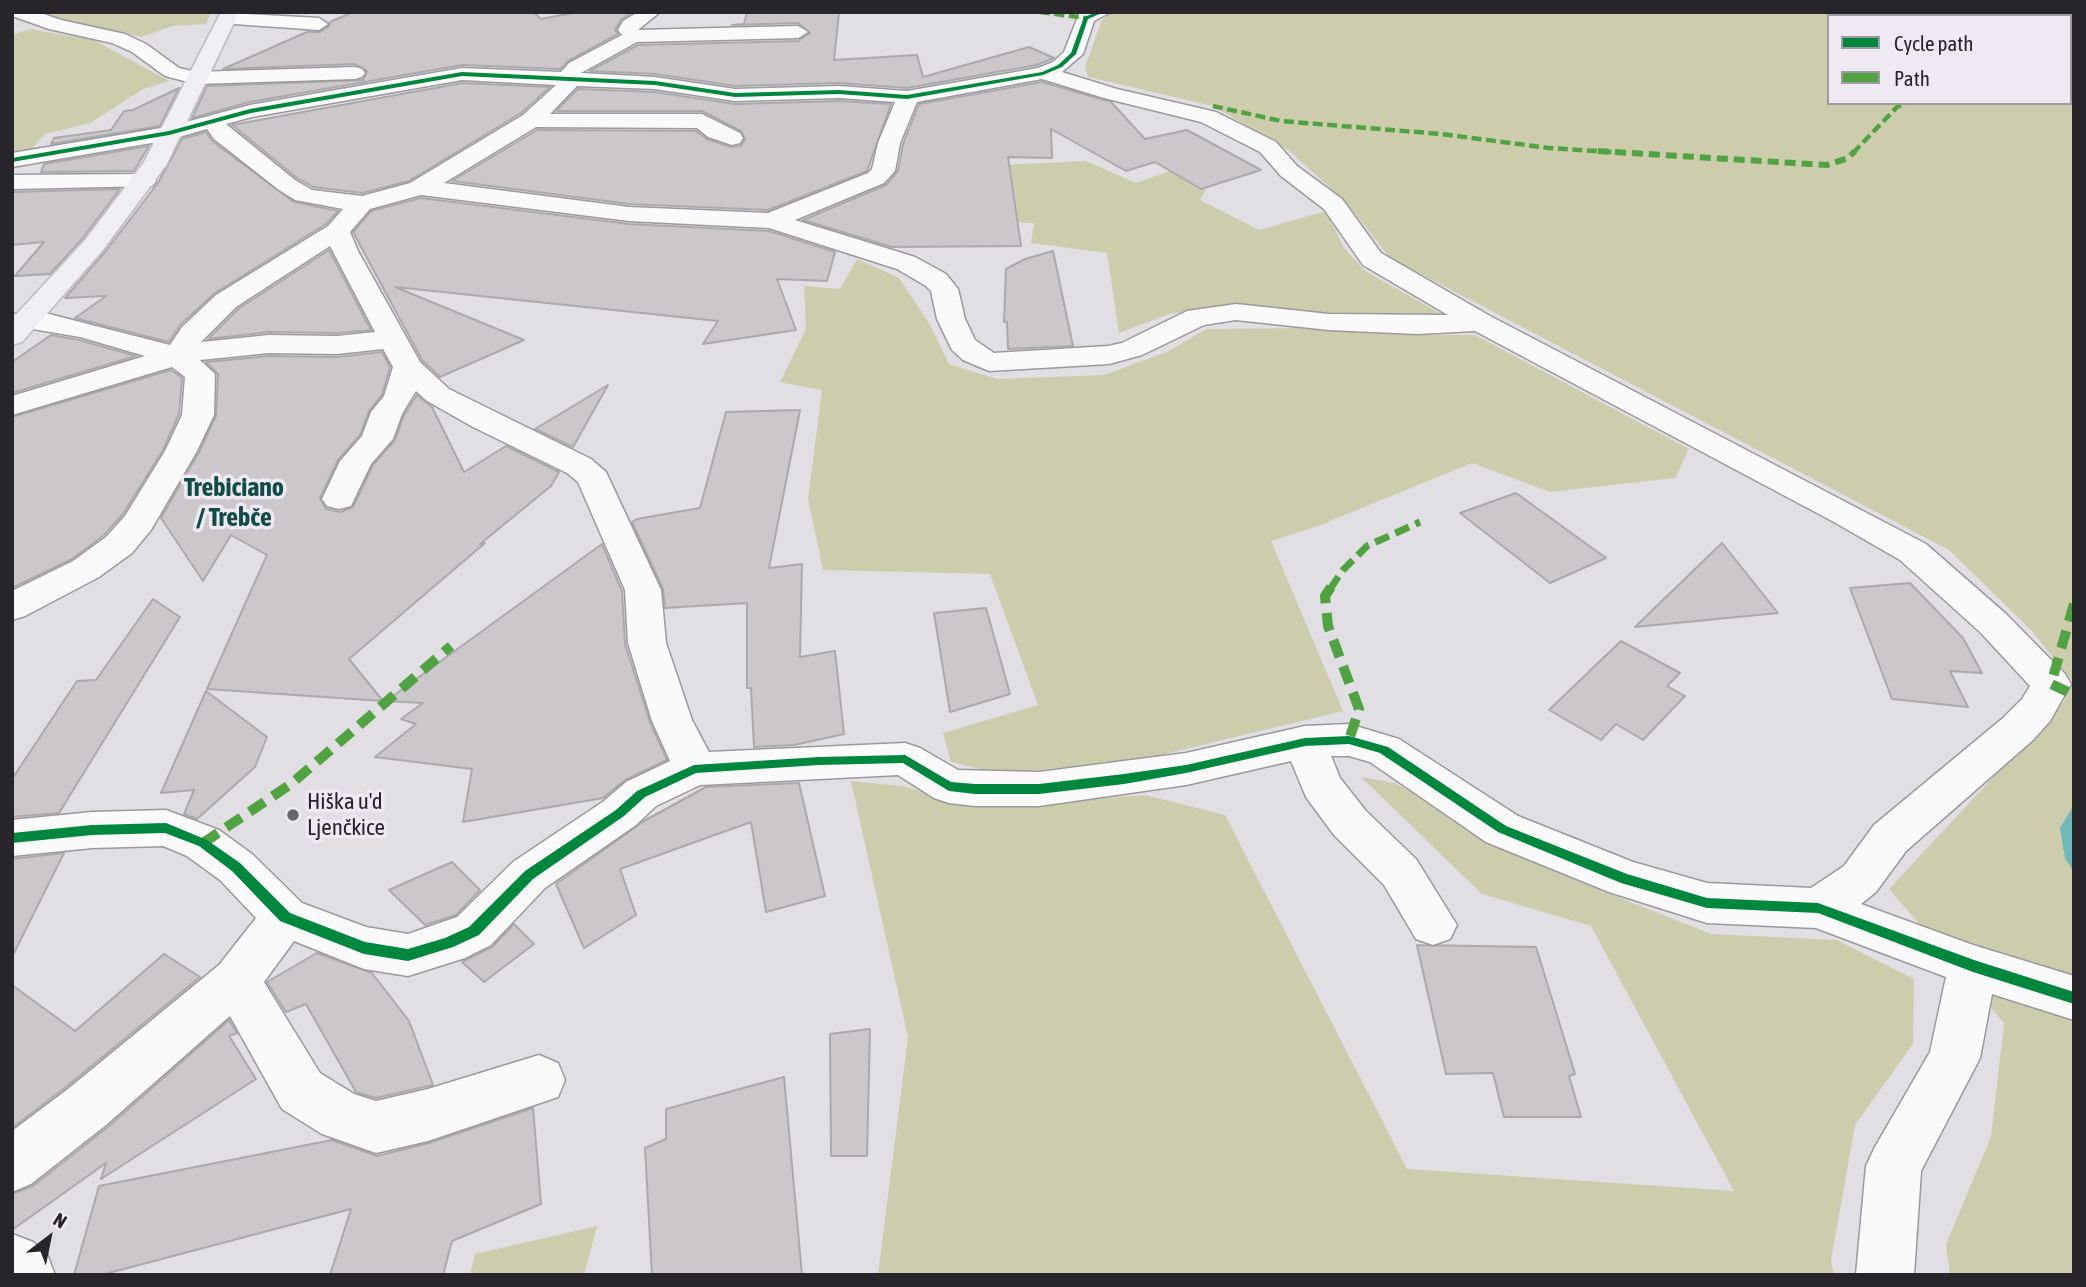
<!DOCTYPE html>
<html>
<head>
<meta charset="utf-8">
<style>
  body { margin:0 }
  #map { position:relative; width:2086px; height:1287px; overflow:hidden; background:#e1dee4; font-family:"Asap Condensed",sans-serif }
  canvas { display:block }
  .frame { position:absolute; inset:0; border:14px solid #272529; pointer-events:none }
  .legend { position:absolute; left:1827px; top:14px; width:245px; height:91px; box-sizing:border-box; background:#efe9f3; border:2px solid #9f9ba2; margin:0; padding:9px 12px; list-style:none; font-size:21px; color:#272529 }
  .legend li { display:flex; align-items:center; gap:14px; height:35px }
  .legend b { width:35px; border:2px solid #9f9ba2 }
  .north { position:absolute; left:14px; top:1203px; width:70px; height:70px; -webkit-text-stroke:5px #efe9f3; paint-order:stroke; rotate:32deg; font-size:19px; font-weight:700; line-height:28px; text-align:center; color:#272529 }
  .north::after { content:''; display:block; margin:auto; width:24px; height:32px; background:#272529; clip-path:polygon(50% 0,100% 100%,50% 72%,0 100%) }
</style>
</head>
<body>
<div id="map">
<canvas width="2086" height="1287"></canvas>
<div class="frame"></div>
<ul class="legend">
<li><b style="height:9px;background:#00873e"></b>Cycle path</li>
<li><b style="height:9px;background:#51a342"></b>Path</li>
</ul>
<div class="north">N</div>
</div>
<script>
const ctx = document.querySelector('canvas').getContext('2d');
ctx.lineJoin = 'round';
function paint(path, color) { ctx.fillStyle = color; ctx.fill(path, 'evenodd'); }
const poly = rows => new Path2D(rows.map(r => 'M' + r).join(''));
function trace(path, color, width, dash) { ctx.strokeStyle = color; ctx.lineWidth = width; ctx.lineCap = dash ? 'butt' : 'round'; ctx.setLineDash(dash || []); ctx.stroke(path); }
function write(font, color, halo, rows, align = 'center') {
  ctx.font = font + ' "Asap Condensed",sans-serif'; ctx.lineWidth = 7; ctx.setLineDash([]); ctx.textBaseline = 'middle'; ctx.strokeStyle = halo; ctx.fillStyle = color; for (const [text, x, y, turn = 0] of rows) {
    ctx.save(); ctx.translate(x, y); ctx.rotate((+turn || 0) * Math.PI / 180); ctx.textAlign = isNaN(turn) ? turn : align; if (halo) ctx.strokeText(text, 0, 0); ctx.fillText(text, 0, 0); ctx.restore();
  }
}
paint(poly([
  [40,12,211,12,206,24,172,26,142,37,47,17],
  [1109,12,2074,12,2074,1275,1950,1275,1946,1244,1991,1137,2004,1023,1889,889,2065,700,2072,681,2031,630,1949,550,1390,258,1346,202,1288,150,1213,106,1088,77,1085,67,1101,23],
  [1829,16,2070,16,2070,103,1829,103],
  [30,29,94,40,169,81,143,89,90,123,45,134,32,149,12,152,12,35],
  [1086,161,1136,183,1172,170,1206,190,1200,200,1259,230,1326,211,1344,248,1365,271,1443,315,1318,313,1237,303,1169,314,1119,333,1107,253,1031,243,1034,223,1008,222,1000,165],
  [857,259,899,278,929,323,949,364,997,379,1104,375,1169,351,1206,329,1297,328,1405,335,1475,335,1689,449,1675,478,1550,492,1472,463,1318,526,1271,541,1343,711,1144,759,1000,774,951,762,943,733,1038,705,990,574,823,570,808,499,822,390,780,382,806,329,804,286,840,289],
  [1361,777,1395,783,1560,874,1711,934,1837,940,1914,979,1913,1044,1855,1125,1831,1260,1834,1275,878,1275,908,1037,851,781,902,786,977,807,1145,795,1225,815,1407,1169,1734,1191,1591,926,1482,894],
  [597,1226,584,1275,470,1275,475,1254]
]), '#cdcdad');
paint(poly([
  [2074,805,2074,872,2065,858,2060,828]
]), '#6eb9bb');
const building = poly([
  [353,12,533,12,541,19,578,12,632,12,621,20,615,30,618,34,568,61,560,69,462,65,250,102,192,118,207,86,363,80,367,71,355,64,223,69,307,32,320,32,329,26,330,22,353,12],
  [747,12,839,12,834,60,917,55,923,77,1029,47,1054,58,1037,65,907,88,839,83,735,86,655,74,590,71,638,45,798,41,810,33,798,23,732,25,744,24,747,12],
  [1042,82,1111,102,1145,139,1187,130,1261,170,1201,189,1155,162,1126,171,1051,129,1052,158,1008,157,1021,246,892,247,803,220,886,185,898,171,903,144,919,104,1042,82],
  [462,83,550,87,521,113,409,181,362,193,313,187,297,178,232,125,462,83],
  [179,88,160,126,51,144,54,138,111,130,124,111,133,110,179,88],
  [578,89,655,92,735,104,839,101,891,104,867,171,768,210,629,204,452,181,537,130,696,131,707,139,731,147,741,146,745,139,741,131,702,111,556,111,578,89],
  [206,132,212,141,294,202,338,211,326,224,215,293,180,325,169,342,75,318,106,296,65,298,105,252,158,183,182,139,206,132],
  [149,146,134,171,41,172,44,164,149,146],
  [120,189,83,238,50,274,15,276,44,242,12,245,12,192,120,189],
  [421,198,629,224,769,231,835,252,827,281,777,279,796,330,703,344,718,321,395,287,524,340,440,377,422,360,353,232,371,211,421,198],
  [329,250,371,330,337,333,269,332,208,339,238,309,329,250],
  [1053,251,1073,346,1008,349,1007,322,1004,322,1006,269,1025,259,1053,251],
  [51,335,79,340,136,356,12,393,12,362,51,335],
  [382,352,390,367,382,395,369,411,360,435,338,460,320,498,326,509,340,512,353,507,373,465,395,440,404,415,417,395,432,407,464,472,506,446,559,472,551,486,480,544,485,543,349,659,383,701,207,689,267,555,231,535,203,581,161,518,199,452,216,416,218,374,206,362,269,356,337,357,382,352],
  [171,370,182,378,179,414,163,450,123,514,104,535,72,559,12,588,12,417,171,370],
  [608,385,573,447,535,429,608,385],
  [800,410,769,568,802,564,800,657,835,651,844,734,794,745,754,747,751,688,747,688,747,603,665,608,663,589,632,522,637,519,700,508,726,412,800,410],
  [1516,493,1606,558,1550,583,1460,513,1516,493],
  [1722,543,1778,613,1635,627,1722,543],
  [602,544,622,591,625,644,650,722,667,760,625,780,603,798,463,822,472,769,375,757,416,724,401,719,423,703,386,701,602,544],
  [1910,583,1963,638,1982,673,1950,671,1968,707,1892,699,1850,588,1910,583],
  [153,599,180,617,59,813,12,817,12,779,77,681,96,680,153,599],
  [986,608,1010,694,950,712,934,613,986,608],
  [1621,641,1680,673,1667,686,1685,696,1643,740,1616,724,1601,740,1549,710,1621,641],
  [206,691,267,737,255,767,197,819,184,814,194,790,161,793,206,691],
  [799,783,825,896,766,912,751,822,620,869,636,915,584,948,556,884,644,821,706,787,799,783],
  [64,853,12,957,12,859,64,853],
  [452,862,480,890,456,915,425,925,389,890,452,862],
  [514,924,534,944,484,982,462,962,492,947,514,924],
  [1417,945,1536,947,1575,1074,1569,1076,1581,1117,1504,1117,1493,1073,1446,1074,1417,945],
  [317,953,372,973,409,1021,433,1085,376,1098,356,1092,306,1004,286,1012,267,982,317,953],
  [164,954,200,977,66,1087,12,1128,12,985,75,1031,164,954],
  [229,1020,237,1033,229,1036,256,1079,101,1179,106,1163,12,1230,12,1194,33,1186,108,1127,229,1020],
  [870,1029,867,1156,831,1156,830,1034,870,1029],
  [784,1077,802,1275,652,1275,645,1148,666,1139,666,1109,784,1077],
  [533,1108,541,1204,452,1241,443,1275,330,1275,351,1209,101,1275,74,1275,99,1186,332,1140,377,1156,429,1143,533,1108]
]);
paint(building, '#cbc7cb');
trace(building, '#aca9ac', 2);
const minor = poly([
  [12,12,38,12,61,20,125,34,146,44,179,68,196,72,355,67,362,69,365,73,362,77,355,79,196,84,165,76,132,52,112,43,49,29,12,16,12,12],
  [638,12,660,12,638,30,798,26,808,32,798,38,637,42,581,73,655,77,735,89,839,86,907,91,1038,68,1053,62,1064,52,1079,14,1111,12,1094,21,1083,54,1062,72,1117,89,1216,112,1276,142,1297,166,1342,199,1381,253,1490,316,1926,544,2006,614,2065,674,2071,684,2050,721,2033,740,1906,851,1876,892,1861,904,1973,945,2074,976,2074,1020,1992,994,1980,1058,1921,1171,1914,1275,1856,1275,1866,1166,1875,1147,1930,1052,1946,977,1816,928,1707,923,1609,892,1486,842,1370,762,1349,756,1331,756,1340,778,1366,811,1416,859,1457,925,1450,939,1433,945,1416,939,1384,885,1334,835,1306,797,1291,761,1186,785,1039,806,975,806,949,803,934,798,898,775,700,785,656,806,636,825,545,888,491,945,465,958,408,976,364,969,294,941,264,982,320,1073,354,1094,376,1101,428,1089,539,1055,558,1063,565,1080,558,1097,428,1141,376,1153,322,1134,282,1109,230,1016,106,1125,31,1184,12,1192,12,1131,68,1089,219,965,256,918,220,880,187,856,163,846,92,848,12,856,12,820,92,812,166,810,219,830,252,854,302,903,366,927,408,934,457,917,513,862,604,801,626,782,670,761,652,721,628,643,625,590,578,482,567,473,473,427,427,401,416,391,402,414,393,439,371,464,351,506,339,509,327,506,322,499,340,461,362,436,371,412,384,396,393,367,383,349,337,354,269,353,200,360,215,374,214,415,197,451,151,530,132,553,99,577,25,616,12,620,12,591,73,561,106,537,125,516,165,451,182,415,185,377,172,367,12,415,12,396,145,356,80,337,15,326,12,318,15,314,41,312,170,345,182,327,216,295,328,226,343,209,295,200,279,190,214,139,207,129,169,140,12,167,12,153,167,127,250,105,462,68,561,72,569,63,622,35,618,30,623,21,638,12],
  [1042,79,1104,98,1201,122,1260,152,1281,176,1324,209,1363,265,1448,315,1329,314,1236,304,1187,311,1122,343,1108,346,994,353,975,340,965,319,958,289,946,274,915,257,795,220,884,183,895,171,900,143,917,102,1042,79],
  [462,80,556,85,523,115,410,183,362,196,312,190,295,180,226,124,252,117,462,80],
  [577,86,655,89,735,101,839,98,895,102,878,143,872,169,868,173,768,213,629,207,444,183,536,127,697,128,708,137,732,145,740,143,743,138,740,133,702,114,550,114,577,86],
  [421,195,629,221,769,228,897,269,926,286,931,291,937,319,952,350,963,360,989,371,1109,364,1142,355,1204,325,1236,320,1329,330,1417,334,1475,331,1834,522,1900,560,1980,632,2030,686,2022,699,2003,718,1874,825,1844,866,1811,888,1707,883,1633,862,1518,816,1399,739,1349,724,1305,726,1186,753,1039,772,958,770,920,748,905,743,709,752,692,720,666,643,661,590,606,472,591,459,449,389,420,362,358,251,350,232,370,209,421,195],
  [330,246,375,332,337,336,269,335,201,342,236,307,330,246],
  [227,13,319,18,328,24,319,30,220,23,218,19,227,13],
  [144,174,152,176,156,181,152,186,12,189,12,175,144,174],
  [12,1234,33,1242,47,1254,55,1275,12,1275,12,1234]
]);
const major = poly([
  [221,12,239,12,167,164,103,250,22,342,12,345,12,319,85,240,144,162,221,12]
]);
trace(minor, '#9b999d', 3);
trace(major, '#bdbbbe', 3);
paint(minor, '#fafafb');
paint(major, '#efeef3');
trace(poly([
  [1040,12,1086,18],
  [2070,82,2074,82],
  [1213,106,1281,121,1441,134,1549,148,1627,153],
  [1853,153,1897,107,1906,103]
]), '#51a342', 4.5, [10, 4.5]);
trace(poly([
  [1598,151,1827,165,1848,158,1855,151]
]), '#51a342', 6, [11, 6]);
trace(poly([
  [1330,589,1343,570,1367,546,1420,522]
]), '#51a342', 7, [15, 7]);
trace(poly([
  [1331,587,1325,596,1328,626,1359,709,1349,740],
  [2074,604,2051,684,2074,695],
  [203,843,291,784,451,646]
]), '#51a342', 10, [18, 10]);
paint(poly([
  [1097,12,1104,12,1088,19,1076,54,1062,67,1043,75,907,99,839,94,735,97,655,85,462,76,251,113,169,135,12,162,12,158,169,131,250,109,462,72,655,81,735,93,839,90,907,95,1042,72,1058,65,1071,53,1084,17,1097,12],
  [1349,736,1388,747,1506,826,1627,874,1707,898,1818,903,1974,960,2074,992,2074,1004,1973,972,1818,913,1707,908,1621,883,1498,832,1380,753,1349,744,1305,746,1186,773,1124,784,1039,794,975,794,949,791,903,763,819,765,696,773,645,797,624,816,533,879,479,935,453,947,408,961,364,954,280,921,232,871,199,846,165,833,92,835,12,843,12,833,92,825,166,823,207,840,240,863,290,913,365,942,408,949,445,938,469,927,525,871,616,810,637,791,694,765,819,757,905,755,951,782,975,784,1039,784,1124,774,1186,765,1305,738,1349,736]
]), '#00873e');
for (const [x, y, r, color] of [
  [293,815,7,"#68666a"]
]) { const dot = new Path2D(); dot.arc(x, y, r, 0, 2 * Math.PI); ctx.fillStyle = color; ctx.fill(dot); trace(dot, '#efe9f3', 2.5); }
write('23px', '#272529', '#efe9f3', [
  ["Hiška u'd",307,802],
  ["Ljenčkice",307,828]
], 'left');
write('bold 26px', '#114d46', '#efe9f3', [
  ["Trebiciano",234,488],
  ["/ Trebče",234,518]
]);
</script>
</body>
</html>
